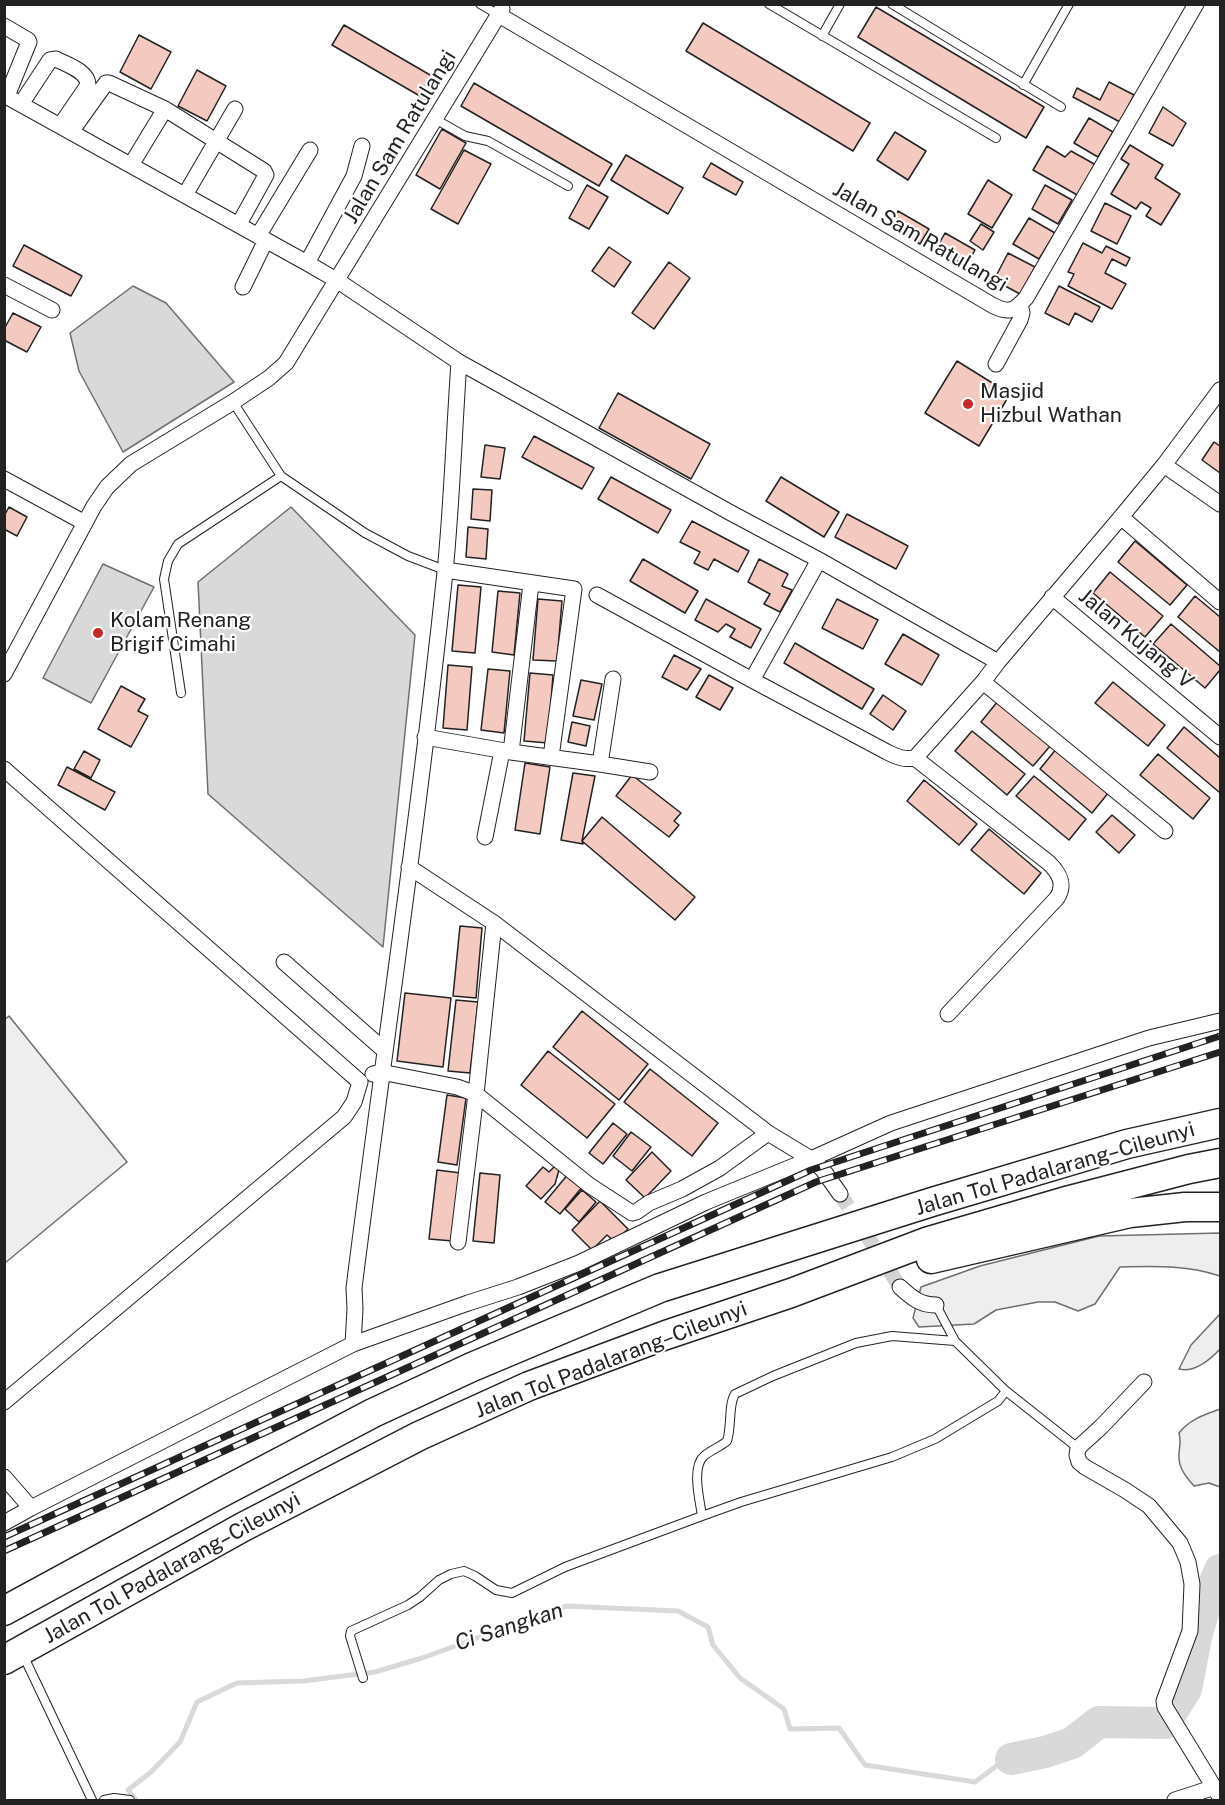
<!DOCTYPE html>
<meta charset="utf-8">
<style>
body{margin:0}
#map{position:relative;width:1225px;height:1805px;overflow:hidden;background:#fff;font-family:"Public Sans",sans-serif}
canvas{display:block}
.frame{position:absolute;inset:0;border:6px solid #222;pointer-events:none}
</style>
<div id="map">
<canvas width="1225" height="1805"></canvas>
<div class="frame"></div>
</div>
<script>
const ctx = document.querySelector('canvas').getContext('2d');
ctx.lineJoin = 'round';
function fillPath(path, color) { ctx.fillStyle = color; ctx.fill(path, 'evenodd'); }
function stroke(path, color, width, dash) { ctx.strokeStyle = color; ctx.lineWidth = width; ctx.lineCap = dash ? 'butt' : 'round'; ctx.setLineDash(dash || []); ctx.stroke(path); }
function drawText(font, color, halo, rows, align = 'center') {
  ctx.font = font + ' "Public Sans",sans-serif'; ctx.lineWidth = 4.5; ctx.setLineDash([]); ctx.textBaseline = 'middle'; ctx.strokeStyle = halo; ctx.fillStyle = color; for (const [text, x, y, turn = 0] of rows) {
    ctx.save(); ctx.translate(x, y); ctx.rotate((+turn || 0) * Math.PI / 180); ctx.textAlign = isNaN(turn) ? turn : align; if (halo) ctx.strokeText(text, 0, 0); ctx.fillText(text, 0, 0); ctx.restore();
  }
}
const green = new Path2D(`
 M9 1016 127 1162 5 1263 4 1020Z
 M1220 1233V1276C1187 1265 1155 1266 1120 1267L1095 1304 1078 1311 1055 1302H1038L996 1310 974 1324 919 1327 913 1318 921 1287 980 1266 1099 1236Z
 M1220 1314V1349C1210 1360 1194 1373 1179 1369L1191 1345Z
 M1220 1409V1487L1209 1483 1194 1486C1187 1478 1180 1470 1179 1459 1178 1449 1182 1445 1179 1433 1190 1419 1204 1415 1220 1409Z`);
const water = new Path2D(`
 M133 286 166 303 234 382 123 452 79 371 70 333Z
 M291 507 415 635 383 947 208 794 198 582Z
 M103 564 154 587 91 703 43 678Z`);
const stream = new Path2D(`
 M136 1800 128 1790 151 1772 180 1742 197 1702 237 1683 303 1681 375 1672 422 1658 566 1606 678 1611 708 1627 713 1645 740 1678 784 1709 790 1729 839 1728 865 1765 975 1782 999 1764 1011 1759`);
const river = new Path2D(`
 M1011 1759 1045 1752 1072 1743 1099 1722 1165 1723 1186 1689 1197 1633 1207 1600 1220 1570`);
const building = new Path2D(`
 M876 7 1044 107 1026 138 858 37Z
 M703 23 870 123 853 151 686 51Z
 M344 25 437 79 425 99 332 45Z
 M139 35 171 52 151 89 120 72Z
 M197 70 226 86 207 121 178 106Z
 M1109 82 1134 95 1120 122 1073 97 1077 88 1100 100Z
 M474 83 612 164 599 186 461 106Z
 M1163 107 1186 123 1173 146 1149 133Z
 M1089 118 1113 132 1098 157 1074 143Z
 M442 129 466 143 440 189 416 175Z
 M895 132 926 151 908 180 877 160Z
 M1130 145 1163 165 1155 178 1180 194 1161 225 1146 216 1151 208 1141 202 1136 209 1111 194 1129 164 1121 159Z
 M1047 146 1065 157 1071 151 1096 165 1079 196 1033 170Z
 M464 150 491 164 458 224 431 209Z
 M626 155 683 188 668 214 611 180Z
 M711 163 743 182 736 195 703 177Z
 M988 180 1012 195 992 228 968 214Z
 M587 185 608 197 589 229 569 218Z
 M1045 185 1072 200 1058 224 1032 209Z
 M1105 203 1131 216 1117 244 1091 231Z
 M898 211 929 229 920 244 889 225Z
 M1029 218 1055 233 1039 259 1013 244Z
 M981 224 994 232 983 250 970 241Z
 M945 233 975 250 966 266 936 249Z
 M1083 243 1102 253 1106 246 1130 258 1126 266 1112 259 1105 273 1126 284 1112 309 1068 286 1074 274 1068 272Z
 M24 245 82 276 71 296 13 266Z
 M609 247 631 262 614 287 592 271Z
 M1008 253 1035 267 1020 294 994 280Z
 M669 262 690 278 654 329 632 313Z
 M1059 286 1100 307 1092 322 1075 313 1069 325 1045 313Z
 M13 313 41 327 27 352 4 340V329Z
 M957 361 1010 394 979 446 925 413Z
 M618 393 710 444 691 479 599 428Z
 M534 436 594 468 582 489 522 457Z
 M1214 442 1220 446V473L1202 460Z
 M485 445 505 448 500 479 481 477Z
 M611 477 671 510 658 533 598 499Z
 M781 477 839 512 824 537 766 501Z
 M473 489 492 490 490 521 471 519Z
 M9 507 27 517 17 536 4 529V516Z
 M847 514 908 546 896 569 835 537Z
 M692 521 749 551 738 572 714 559 708 570 694 563 700 552 680 542Z
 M468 527 488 529 486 559 466 557Z
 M1135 541 1187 585 1170 605 1118 562Z
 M643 559 698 591 685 613 630 581Z
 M759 559 788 574 782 586 792 590 780 612 764 604 770 594 748 582Z
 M1110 572 1163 616 1145 637 1093 593Z
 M458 585 481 587 475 653 452 651Z
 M498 591 520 593 514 655 492 652Z
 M1195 596 1220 617V652L1178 617Z
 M538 599 562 601 557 661 533 660Z
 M706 599 761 629 751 648 730 637 735 629 726 624 718 632 695 620Z
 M837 599 878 620 863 649 822 628Z
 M1171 624 1220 666V670L1205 688 1153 644Z
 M903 634 939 655 922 685 885 664Z
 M795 643 874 689 862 709 784 663Z
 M674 655 701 669 687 690 662 677Z
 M448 665 472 667 467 730 443 728Z
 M488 669 510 671 504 733 481 730Z
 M530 673 553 675 548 743 524 741Z
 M709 675 733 688 720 710 696 697Z
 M581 680 602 684 594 720 573 716Z
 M1113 682 1165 725 1148 746 1095 703Z
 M121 686 145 699 138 711 148 716 131 747 98 729Z
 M883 695 906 711 893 730 870 714Z
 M998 701 1051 745 1033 766 981 722Z
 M572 722 590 726 586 746 568 742Z
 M1184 727 1220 758V790L1219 792 1167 748Z
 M972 731 1025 774 1007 795 955 751Z
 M1057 748 1109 792 1092 813 1040 769Z
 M84 751 100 760 91 778 74 769Z
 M1158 754 1210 798 1193 819 1140 775Z
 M525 763 550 767 540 834 515 830Z
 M67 767 115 792 105 810 58 785Z
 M573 773 595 776 582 841 583 844 561 840Z
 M632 775 681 813 674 821 679 825 669 837 616 796Z
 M1034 776 1086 819 1069 840 1016 796Z
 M924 780 977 824 959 845 907 801Z
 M1112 815 1135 835 1119 853 1096 832Z
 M602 817 695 897 675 920 582 841Z
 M989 829 1041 873 1024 894 971 850Z
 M460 926 482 928 476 998 453 996Z
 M405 993 451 998 443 1067 397 1061Z
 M456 1000 478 1002 470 1073 448 1071Z
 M582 1011 648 1064 619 1100 553 1047Z
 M548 1051 615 1104 587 1138 521 1085Z
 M650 1069 718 1123 692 1156 624 1102Z
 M447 1095 466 1098 457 1165 438 1162Z
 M613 1123 627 1134 603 1164 589 1153Z
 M631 1132 651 1147 632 1171 613 1156Z
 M652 1152 671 1171 645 1198 626 1180Z
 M555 1166 559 1170 555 1184 541 1199 526 1186 543 1167 549 1172Z
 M437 1170 461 1173 453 1241 429 1239Z
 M480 1173 500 1175 494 1243 473 1241Z
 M569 1173 583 1186 560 1214 545 1202Z
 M582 1190 596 1202 579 1222 565 1209Z
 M600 1201 628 1229 615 1242 607 1235 592 1250 572 1230Z`);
const minorTunnel = new Path2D(`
 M840 1194 900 1287`);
const service = new Path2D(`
 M480 4 499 15
 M769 4 996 138
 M892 4 1061 107
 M822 36 840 4
 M1023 85 1069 4
 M435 119 465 136 488 141 568 186
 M233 402 281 476 365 533 408 556 445 570
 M181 693 164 579 168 561 178 544 281 476
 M1006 1391 1078 1448
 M702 1516C700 1501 691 1467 704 1456 711 1450 720 1447 727 1441 732 1426 728 1405 735 1394L773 1376 856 1343 892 1336 955 1341
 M25 1659 92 1800
 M363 1678 350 1636 351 1631 408 1605 420 1597 439 1580 451 1574 464 1571 475 1576 496 1590 512 1593 565 1567 702 1516 741 1502 892 1457 935 1439 998 1401 1006 1391 955 1341 936 1305
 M104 1800 114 1798 130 1800`);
const minor = new Path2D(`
 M499 15 992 305C1009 314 1014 311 1026 298L1196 4
 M4 26 28 40 29 42 7 96
 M4 95 307 263 338 281 459 362 731 513 819 560 998 662 1121 517 1164 465 1220 390
 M21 104 50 60 56 59C67 65 88 71 88 85L60 126
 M71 132 106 83H109L165 109 264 171 266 175 239 224
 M131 165 165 109
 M185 195 235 109
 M258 236 310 150
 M307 263 354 176 362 146
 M4 285 52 310
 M243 287 266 240
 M996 364 1020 320 1022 313 1020 304
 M1164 465 1220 504
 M4 479 85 523
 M1121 517 1220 602
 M445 570 574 589 551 757
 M597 595 752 680 819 560
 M1052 597 1220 737
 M4 674 94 506 107 487 131 464 233 402 269 378 286 363 502 9
 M752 680 887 752C897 757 904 760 915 758L983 682 998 662
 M983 682 1165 831
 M425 737 511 752 600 764 613 679
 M511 752 531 584
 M915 758 1049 863C1059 873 1066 884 1057 898L948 1014
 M600 764 650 772
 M4 769 360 1082 354 1102 344 1117 4 1402
 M485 837 502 751
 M409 867 494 923 768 1133
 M284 962 384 1050
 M373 1074 381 1072 457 1087 476 1094 589 1185 632 1213 636 1212 649 1203 682 1189 720 1168 768 1133 811 1159 823 1170 840 1194
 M458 1242 476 1094 494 923
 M900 1287C912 1298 920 1305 936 1305
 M353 1344 468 1303 518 1287 579 1263 706 1202 811 1159 891 1123 1149 1038 1220 1021
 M1144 1382 1101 1427 1078 1448 1077 1455 1079 1462 1085 1467 1125 1490 1149 1506 1180 1543 1188 1562 1192 1584 1190 1631 1164 1701 1165 1707 1220 1797
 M4 1477 31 1508
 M4 1523 31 1508 353 1344 355 1309 354 1288C384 1049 420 811 445 572 452 502 454 432 459 362
 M1175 1800 1215 1787`);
const motorway = new Path2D(`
 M931 1259 1130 1213 1185 1207H1220
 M4 1611 219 1494 373 1413 472 1367 660 1288 932 1202 1127 1144 1220 1123
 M4 1660 243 1527 419 1436 529 1386 666 1335 791 1293 926 1242 1070 1200 1189 1169 1220 1163`);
const rail = new Path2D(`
 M4 1537 811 1170 1220 1036
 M4 1551 816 1182 1220 1052`);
const markers = [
 [968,404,6,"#c62828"],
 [98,633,6,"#c62828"]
];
const streetNames = [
 ["Jalan Sam Ratulangi",400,137,-59],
 ["Jalan Sam Ratulangi",920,237,30],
 ["Jalan Kujang V",1136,639,40],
 ["Jalan Tol Padalarang–Cileunyi",1055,1169,-16],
 ["Jalan Tol Padalarang–Cileunyi",611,1360,-21],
 ["Jalan Tol Padalarang–Cileunyi",172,1568,-29]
];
const poiNames = [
 ["Masjid",980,392],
 ["Hizbul Wathan",980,416],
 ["Kolam Renang",110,621],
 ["Brigif Cimahi",110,645]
];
const waterNames = [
 ["Ci Sangkan",509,1627,-18]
];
fillPath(green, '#eee');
stroke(green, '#6f6f6f', 1.5);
fillPath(water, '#d9d9d9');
stroke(water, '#6f6f6f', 1.5);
stroke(stream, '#d9d9d9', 5);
stroke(river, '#d9d9d9', 32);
fillPath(building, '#f3c9c0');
stroke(building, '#222', 1.5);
stroke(minorTunnel, '#d3d3d3', 15, [15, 8]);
stroke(service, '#222', 10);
stroke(minor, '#222', 17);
stroke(motorway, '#222', 31);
stroke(service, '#fff', 8);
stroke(minor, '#fff', 15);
stroke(motorway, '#fff', 28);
stroke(rail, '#222', 7);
stroke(rail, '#fff', 4.5, [14]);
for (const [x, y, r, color] of markers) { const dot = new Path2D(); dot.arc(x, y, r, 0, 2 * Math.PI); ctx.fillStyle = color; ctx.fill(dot); stroke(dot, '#fff', 2); }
drawText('21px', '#222', '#fff', streetNames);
drawText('21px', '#222', '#fff', poiNames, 'left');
drawText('italic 22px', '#222', '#fff', waterNames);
</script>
